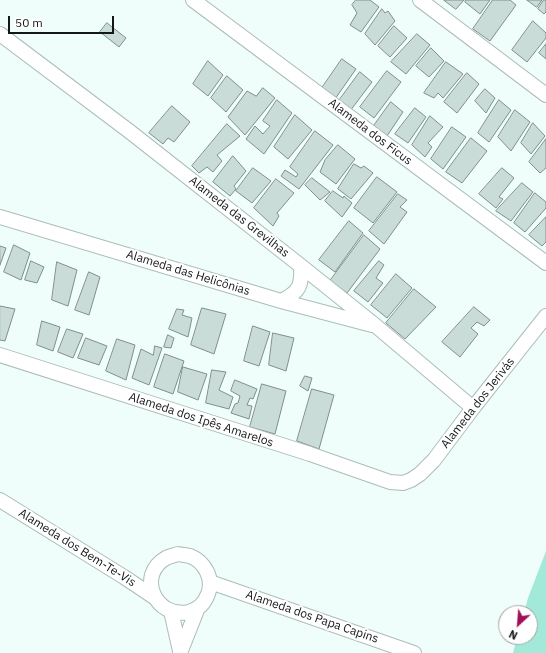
<!DOCTYPE html>
<meta charset="utf-8">
<style>
body{margin:0}
#map{position:relative;width:546px;height:653px;overflow:hidden;background:#f0fefb;font-family:"IBM Plex Sans",sans-serif}
canvas{display:block}
.north{position:absolute;left:498px;top:605px;width:40px;height:40px;box-sizing:border-box;background:#fff;border:1px solid #a0a3a2;border-radius:50%;rotate:206deg;font-size:11px;font-weight:700;line-height:16px;text-align:center;color:#121816}
.north::after{content:'';display:block;margin:auto;width:14px;height:18px;background:#a11057;clip-path:polygon(50% 0,100% 100%,50% 72%,0 100%)}
.scale{position:absolute;left:8px;top:16px;width:106px;height:18px;box-sizing:border-box;border:2px solid #121816;border-top:0;padding-left:5px;font-size:12px;line-height:14px;white-space:nowrap;color:#121816;-webkit-text-stroke:3px #fff;paint-order:stroke}
</style>
<div id="map">
<canvas width="546" height="653"></canvas>
<div class="north">N</div>
<div class="scale">50 m</div>
</div>
<script>
const ctx = document.querySelector('canvas').getContext('2d');
ctx.lineJoin = 'round';
function fillPath(path, color) { ctx.fillStyle = color; ctx.fill(path, 'evenodd'); }
function stroke(path, color, width, dash) { ctx.strokeStyle = color; ctx.lineWidth = width; ctx.lineCap = dash ? 'butt' : 'round'; ctx.setLineDash(dash || []); ctx.stroke(path); }
function drawText(font, color, halo, rows, align = 'center') {
  ctx.font = font + ' "IBM Plex Sans",sans-serif'; ctx.lineWidth = 4; ctx.setLineDash([]); ctx.textBaseline = 'middle'; ctx.strokeStyle = halo; ctx.fillStyle = color; for (const [text, x, y, turn = 0] of rows) {
    ctx.save(); ctx.translate(x, y); ctx.rotate((+turn || 0) * Math.PI / 180); ctx.textAlign = isNaN(turn) ? turn : align; if (halo) ctx.strokeText(text, 0, 0); ctx.fillText(text, 0, 0); ctx.restore();
  }
}
const green = new Path2D(`
 M546 551V653H513L517 637H530V613H524L528 598Z`);
const building = new Path2D(`
 M356 0H370L379 7 361 32 350 25 357 13 352 5Z
 M444 0H464L456 9Z
 M466 0H490L480 14 465 2Z
 M493 0H510L516 5 490 41 473 29Z
 M527 0H542L537 7Z
 M544 0H546V12L544 14 538 9Z
 M382 9 385 13 388 11 395 21 375 45 365 34Z
 M533 21 546 33V38L527 62 512 50Z
 M107 23 126 38 119 47 100 32Z
 M394 26 407 38 390 57 378 46Z
 M417 34 430 45 406 74 391 62Z
 M546 44V59L539 53Z
 M431 48 444 61 429 77 416 66Z
 M342 59 356 69 335 99 322 88Z
 M208 61 223 75 208 96 193 84Z
 M446 62 463 74 443 98 438 93 434 98 424 93Z
 M387 71 401 82 374 118 360 107Z
 M360 72 372 82 350 111 338 102Z
 M467 73 479 84 457 113 444 102Z
 M227 76 243 90 226 112 211 98Z
 M263 88 275 98 245 135 228 117 247 91 256 96Z
 M485 89 495 98 486 113 475 101Z
 M277 100 292 113 264 154 246 139 255 126 263 134 270 126 263 121Z
 M499 100 511 110 489 142 478 133Z
 M391 102 403 112 387 136 373 127Z
 M172 106 190 122 174 142 168 138 163 144 149 133Z
 M415 108 426 117 408 143 395 134Z
 M515 110 530 122 511 151 498 137Z
 M295 115 312 130 288 159 274 147Z
 M430 116 443 127 428 143 432 147 425 157 412 145Z
 M533 123 545 136 531 154 521 143Z
 M227 124 240 136 217 155 222 161 213 172 207 167 199 173 192 166Z
 M452 127 466 137 443 169 431 159Z
 M315 131 333 145 299 189 281 176 285 170 296 177 298 174 290 167Z
 M471 138 487 151 462 183 446 172Z
 M546 139V168L540 173 529 162Z
 M338 145 355 159 336 184 320 172 325 160Z
 M233 156 246 171 234 186 236 189 230 196 213 182Z
 M354 164 361 168 364 166 373 173 351 199 338 189Z
 M253 168 271 181 252 203 236 191Z
 M502 168 514 178 499 197 503 199 496 208 479 194Z
 M377 177 397 192 373 223 354 208Z
 M312 178 330 192 320 200 305 185Z
 M276 179 294 193 277 213 279 216 273 226 254 208Z
 M522 183 533 192 511 221 496 211Z
 M333 191 343 198 344 196 352 203 342 217 325 201Z
 M535 193 546 202V208L525 232 514 223Z
 M398 194 407 200 400 207 407 212 384 244 369 231Z
 M546 217V242L542 246 529 235Z
 M349 221 363 233 335 272 319 260Z
 M364 235 380 249 347 293 330 281Z
 M14 245 30 253 21 280 4 272Z
 M0 246 6 248 0 265Z
 M31 261 44 267 37 283 25 280Z
 M379 261 384 265 376 278 383 283 368 302 354 291Z
 M57 262 77 270 68 306 52 300Z
 M89 272 100 277 89 315 75 310Z
 M396 274 412 288 387 318 371 305Z
 M414 289 436 307 405 339 386 323Z
 M0 306 15 309 5 341 0 340Z
 M474 307 490 320 484 326 477 322 471 328 478 334 460 357 442 342Z
 M202 308 226 314 214 354 191 345Z
 M177 309 184 310 182 315 192 318 188 337 169 329Z
 M42 321 60 327 53 351 37 345Z
 M253 326 270 332 259 366 244 361Z
 M67 329 83 334 73 358 58 352Z
 M273 333 294 338 286 371 269 365Z
 M168 335 174 338 171 348 164 347Z
 M86 338 107 346 99 365 78 358Z
 M117 339 135 345 126 380 106 371Z
 M155 346 162 348 149 385 132 378 141 349 153 355Z
 M165 354 184 361 173 394 154 387Z
 M183 367 207 374 198 400 178 392Z
 M212 370 226 372 219 390 233 397 229 409 206 403Z
 M305 376 312 378 308 391 300 386Z
 M235 380 257 389 253 399 250 398 247 405 252 406 249 419 231 413 235 404 238 403 240 396 231 391Z
 M262 384 286 391 275 434 250 427Z
 M312 389 334 395 319 449 297 441Z`);
const street = new Path2D(`
 M193 0 546 263
 M420 0 546 95
 M0 34 129 131 301 266 376 326 473 408
 M0 217 281 301 372 325
 M281 301C300 292 302 285 301 266
 M0 355 310 454 390 482 403 483 411 480 420 474 434 460 473 408 546 316
 M0 500 124 577 154 597
 M178 554C182 555 187 555 190 556 205 562 214 579 208 594 204 604 199 609 189 612 155 619 136 575 166 558 170 556 175 555 178 554Z
 M210 582 414 653
 M171 611 180 651
 M180 653 197 610`);
const streetNames = [
 ["Alameda dos Ficus",370,132,37],
 ["Alameda das Grevilhas",239,217,38],
 ["Alameda das Helicônias",188,273,17],
 ["Alameda dos Jerivás",478,403,-52],
 ["Alameda dos Ipês Amarelos",201,420,18],
 ["Alameda dos Bem-Te-Vis",77,548,32],
 ["Alameda dos Papa Capins",312,617,19]
];
fillPath(green, '#a2e9d9');
fillPath(building, '#cadcd7');
stroke(building, '#7f8f8b', 1);
stroke(street, '#acbdb9', 16);
stroke(street, '#fff', 14);
drawText('12px', '#121816', '#fff', streetNames);
</script>
